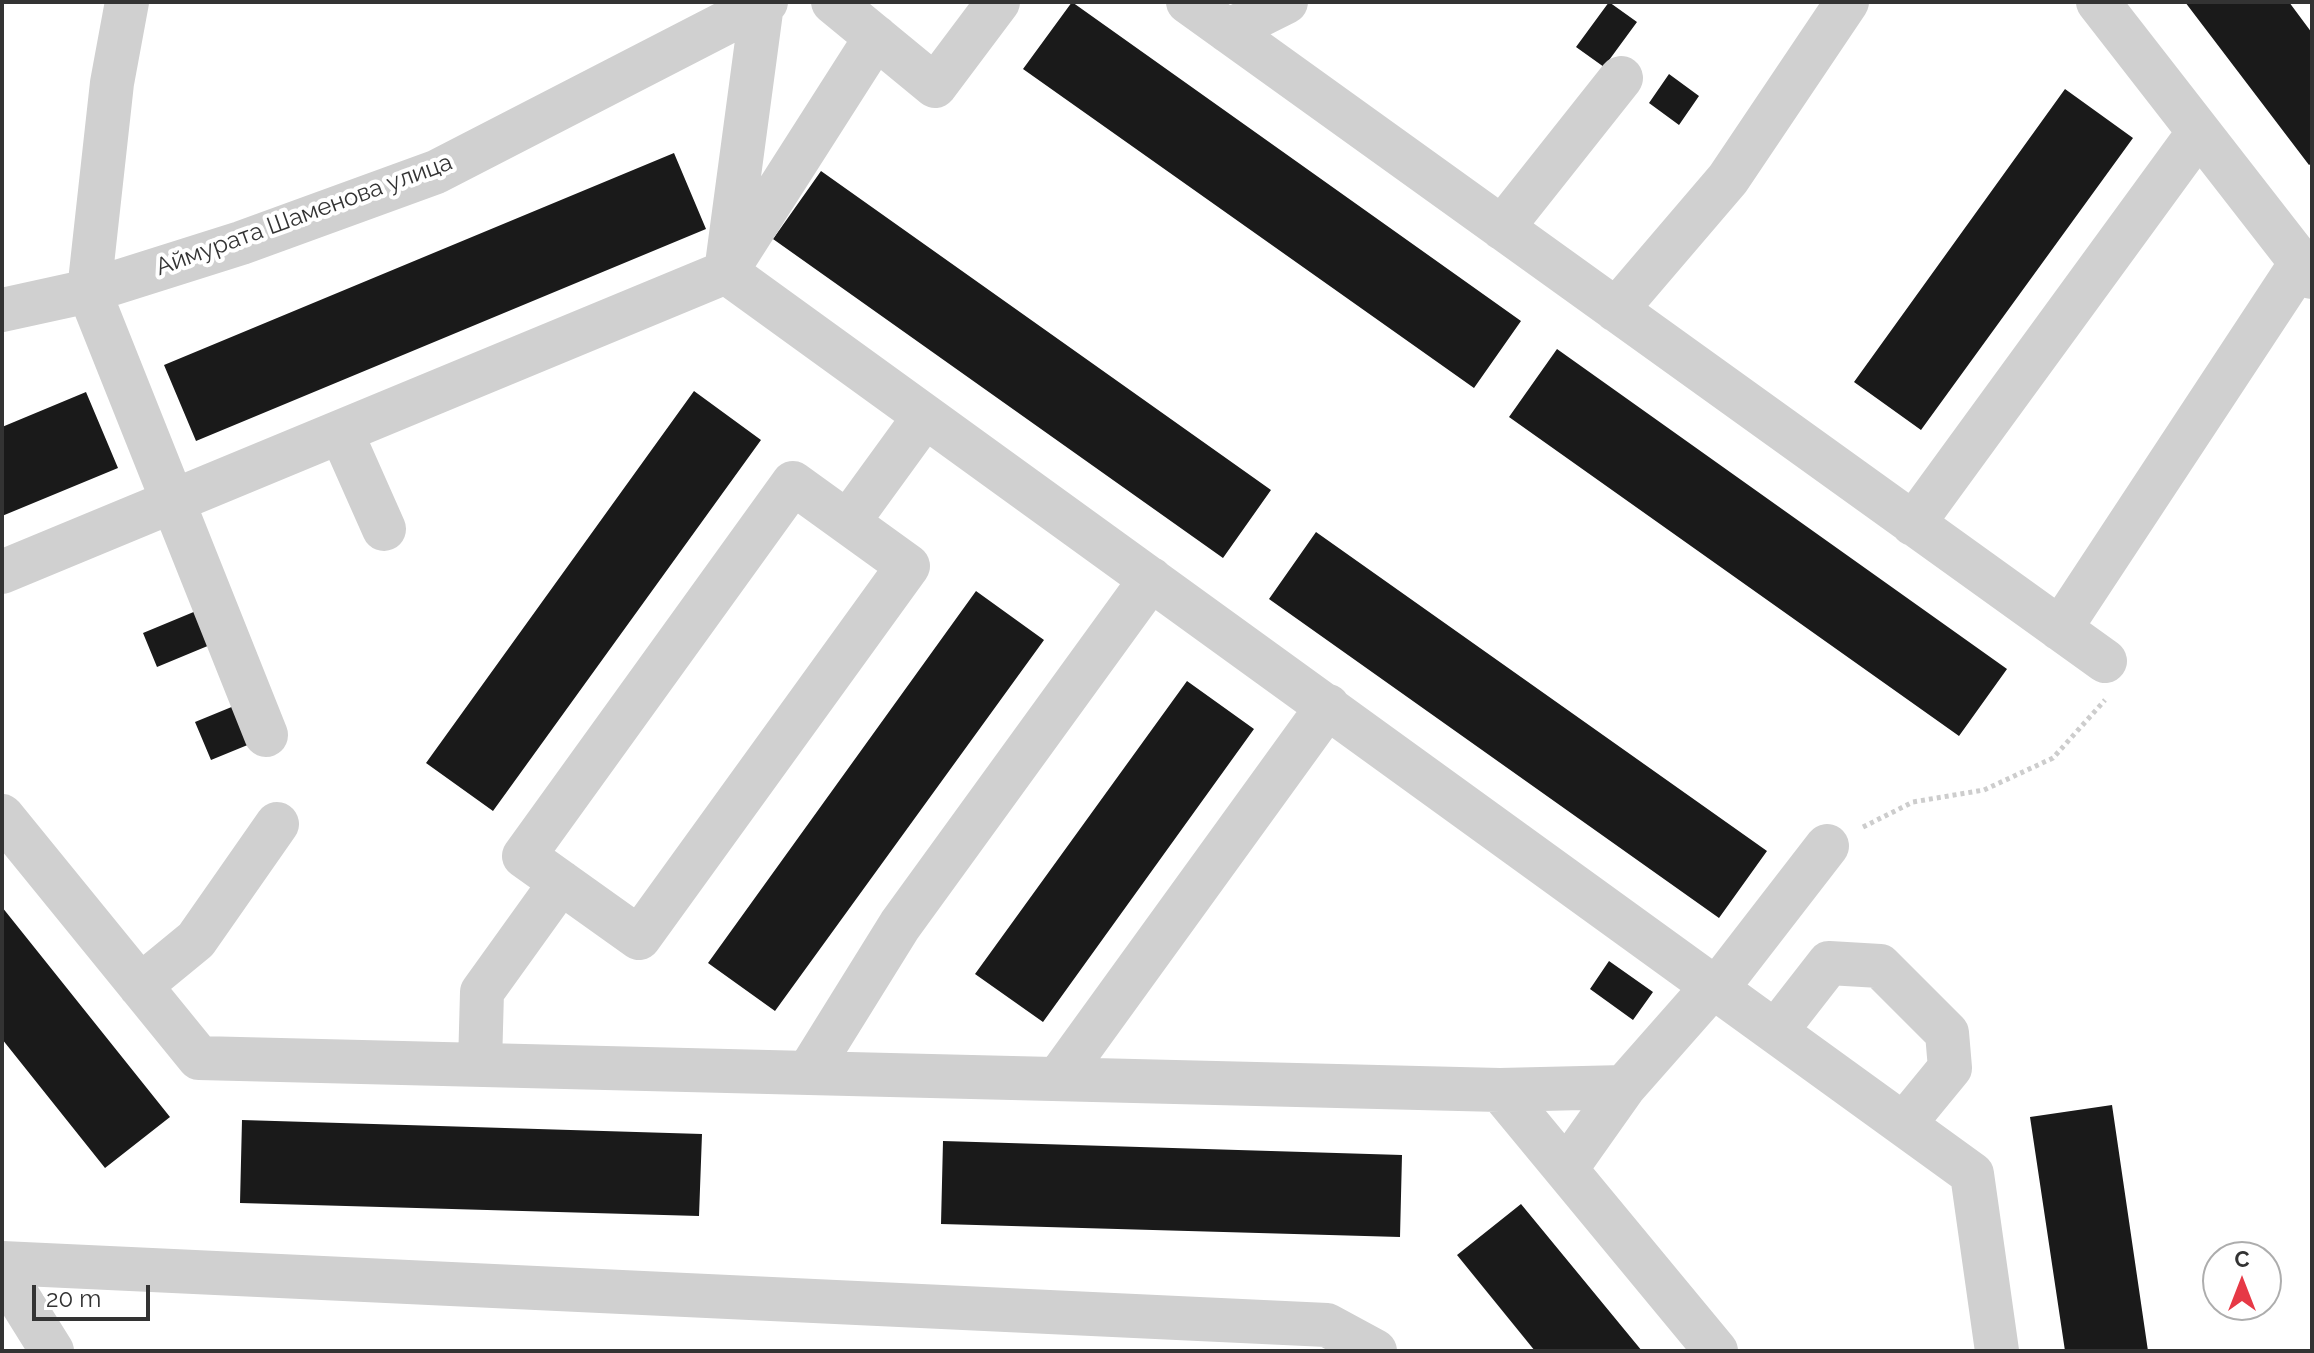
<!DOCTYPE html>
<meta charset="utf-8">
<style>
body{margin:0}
#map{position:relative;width:2314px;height:1353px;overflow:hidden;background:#fff;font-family:Raleway,sans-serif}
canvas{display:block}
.frame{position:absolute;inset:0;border:4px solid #333;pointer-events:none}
.north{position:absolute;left:2202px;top:1241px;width:80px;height:80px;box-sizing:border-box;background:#fff;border:2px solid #adadad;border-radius:50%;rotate:0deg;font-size:22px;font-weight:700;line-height:32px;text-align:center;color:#333}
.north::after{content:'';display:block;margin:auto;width:28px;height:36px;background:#e63946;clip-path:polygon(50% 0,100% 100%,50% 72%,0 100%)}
.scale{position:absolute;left:32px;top:1285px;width:118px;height:36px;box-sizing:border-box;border:4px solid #333;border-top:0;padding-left:10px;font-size:24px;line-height:28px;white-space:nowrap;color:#333;-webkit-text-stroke:6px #fff;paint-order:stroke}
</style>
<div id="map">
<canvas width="2314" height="1353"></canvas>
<div class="frame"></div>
<div class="north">С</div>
<div class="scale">20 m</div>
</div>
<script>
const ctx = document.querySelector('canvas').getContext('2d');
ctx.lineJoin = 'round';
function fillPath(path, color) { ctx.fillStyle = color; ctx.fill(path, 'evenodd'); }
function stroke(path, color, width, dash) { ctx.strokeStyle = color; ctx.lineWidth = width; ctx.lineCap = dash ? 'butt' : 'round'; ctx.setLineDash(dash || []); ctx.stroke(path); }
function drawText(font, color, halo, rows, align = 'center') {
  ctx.font = font + ' Raleway,sans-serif'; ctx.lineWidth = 8; ctx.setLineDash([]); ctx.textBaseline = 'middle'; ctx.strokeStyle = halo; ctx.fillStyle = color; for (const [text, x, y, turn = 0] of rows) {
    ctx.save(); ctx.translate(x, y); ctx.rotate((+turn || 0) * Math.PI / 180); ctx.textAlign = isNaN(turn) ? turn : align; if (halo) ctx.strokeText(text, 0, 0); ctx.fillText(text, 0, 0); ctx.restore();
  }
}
const building = new Path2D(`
 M1072 2 1521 321 1474 388 1023 69Z
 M1609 2 1637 22 1604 67 1576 47Z
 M2185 2H2289L2312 33V163L2309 165Z
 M1669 74 1699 96 1679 125 1649 103Z
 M2065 89 2133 138 1921 430 1854 382Z
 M674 153 706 229 196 441 164 365Z
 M821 171 1271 490 1223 558 773 239Z
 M1557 349 2007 669 1959 736 1509 417Z
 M694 391 761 440 493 811 426 763Z
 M86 392 118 468 2 516V427Z
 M1316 532 1767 851 1719 918 1269 599Z
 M976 591 1044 640 775 1011 708 963Z
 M196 611 210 645 157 667 143 633Z
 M1187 681 1254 729 1043 1022 975 974Z
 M234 706 250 744 211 760 195 722Z
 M2 907 170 1117 105 1168 2 1039Z
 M1609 961 1653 992 1633 1020 1590 989Z
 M2112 1105 2148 1351H2065L2030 1117Z
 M242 1120 702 1134 699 1216 240 1203Z
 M943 1141 1402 1155 1400 1237 941 1224Z
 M1521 1204 1642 1351H1535L1457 1255Z`);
const path = new Path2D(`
 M1863 827 1913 802 1984 790 2053 758 2105 700`);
const minor = new Path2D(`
 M127 2 112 83 89 291 266 735
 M833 2 935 86 998 2
 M1188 2 2105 661
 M2098 2 2312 277
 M762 4 726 272 1972 1174 1997 1351
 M1228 31 1286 2
 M1502 228 1621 78
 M2 310 89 291 241 243 436 172 766 2
 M1616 310 1728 179 1847 2
 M341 432 384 529
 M793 483 908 566 639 938 524 856Z
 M848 522 925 416
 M1913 524 2199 132
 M2 572 726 272 876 37
 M2060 629 2301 263
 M2 816 199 1058 1500 1090 1624 1087 1714 985 1728 974 1827 846
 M140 986 196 940 277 824
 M1776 1031 1829 963 1880 966 1947 1033 1950 1068 1904 1124
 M480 1065 482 992 561 882
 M808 1073 900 925 1151 579
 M1058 1079 1328 706
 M1500 1090 1716 1351
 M1566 1169 1624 1087
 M2 1263 1327 1325 1375 1351
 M2 1271 52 1351`);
const streetNames = [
 ["Аймурата Шаменова улица",304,215,-20]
];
fillPath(building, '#1a1a1a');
stroke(path, '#cdcdcd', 5, [4, 4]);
stroke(minor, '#d0d0d0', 44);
drawText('24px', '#333', '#fff', streetNames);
</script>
